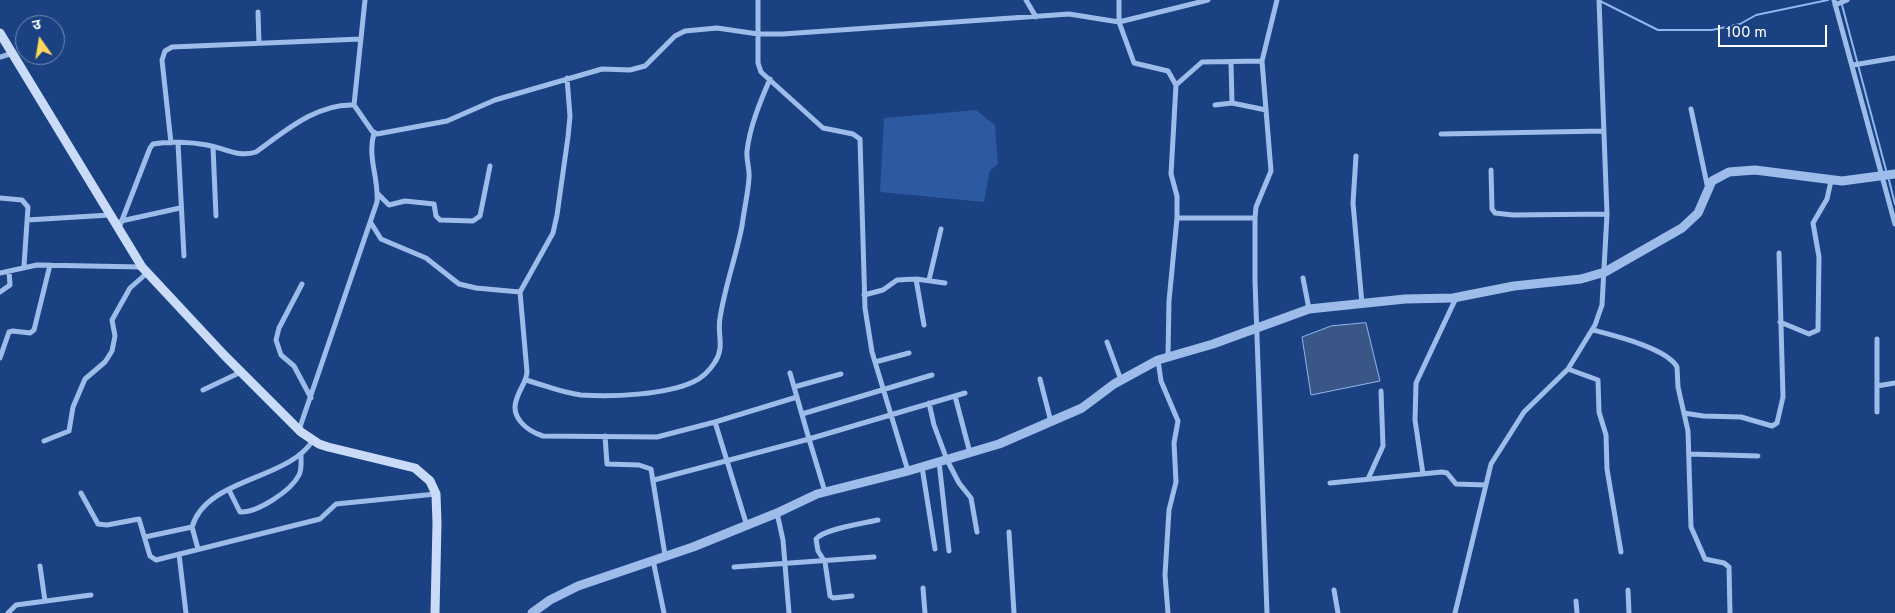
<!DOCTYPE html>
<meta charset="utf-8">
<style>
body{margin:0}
#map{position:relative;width:1895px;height:613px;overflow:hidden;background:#1a4181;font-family:Overpass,"Noto Sans Devanagari",sans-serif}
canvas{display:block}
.north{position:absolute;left:15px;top:15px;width:50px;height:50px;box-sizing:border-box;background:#1a4181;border:1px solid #768db3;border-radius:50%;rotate:347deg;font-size:14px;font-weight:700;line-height:20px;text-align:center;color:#fff}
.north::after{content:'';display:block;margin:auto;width:18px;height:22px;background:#fcd85a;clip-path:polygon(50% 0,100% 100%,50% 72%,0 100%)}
.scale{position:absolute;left:1718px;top:25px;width:109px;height:22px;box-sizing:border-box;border:2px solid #fff;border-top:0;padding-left:6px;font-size:15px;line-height:18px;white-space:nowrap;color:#fff;-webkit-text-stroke:4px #1a4181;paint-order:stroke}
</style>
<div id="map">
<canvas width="1895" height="613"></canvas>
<div class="north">उ</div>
<div class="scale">100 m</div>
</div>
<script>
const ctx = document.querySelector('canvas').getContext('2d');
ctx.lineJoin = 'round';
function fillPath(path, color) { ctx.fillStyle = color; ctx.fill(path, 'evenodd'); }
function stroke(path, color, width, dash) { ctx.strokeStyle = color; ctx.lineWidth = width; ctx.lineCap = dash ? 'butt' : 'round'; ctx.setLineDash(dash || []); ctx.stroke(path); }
const green = new Path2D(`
 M976 110 995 125 998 164 990 170 984 202 880 192 884 118Z`);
const water = new Path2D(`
 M1366 323 1380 381 1311 395 1302 337 1331 326Z`);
const stream = new Path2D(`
 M1600 1 1658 30H1712L1740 24 1756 15 1828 0
 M1842 5 1886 170
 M1889 180 1895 204`);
const minor = new Path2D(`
 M758 0V63L761 72 823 128 853 134 860 139 865 308 872 352 908 471
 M1026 0 1036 17
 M1119 0V22L1134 63 1168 71 1176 85 1171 174 1177 196V218L1169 301 1168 356
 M1834 0 1895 224
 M1835 5 1847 0
 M258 12 259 43
 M0 57 13 53
 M1231 62 1232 103
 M1853 65 1895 58
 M567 78 570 116 568 137 557 215 553 233 520 292 527 372C526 383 520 388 517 398 509 417 527 431 543 436L657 437 715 422
 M1176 85 1202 62 1262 61
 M354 105 365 0
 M1215 105 1232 103 1266 110
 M1691 109 1708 189
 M1441 134 1604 131
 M171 143 162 60 165 51 172 47 361 39
 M178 143 184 256
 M213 147 216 216
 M1356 156 1353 203 1362 304
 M1491 170 1492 209 1495 213 1513 215 1607 214
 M378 194 389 205 405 201 434 204 436 216 440 220 473 221 480 216 490 166
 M0 198 22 200 28 207 24 266
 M1177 218H1255
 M27 220 110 215
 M121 221 180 208
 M371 223 381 239 426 258 459 284 476 288 520 292
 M119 228 150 148 153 144C169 141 191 142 207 145 225 148 238 158 256 152 284 132 317 103 354 105L372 131 377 134 447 121 495 100 602 69 630 70 645 66 675 36 685 31 717 28 758 34H783L1069 14 1119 22 1208 0
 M0 273 37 265 142 267
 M1303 278 1309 309
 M916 279 924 325
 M929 280 941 229
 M302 284 279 328 276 340 281 355 294 366 311 398
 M0 292 10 285 9 271
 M864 295 883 290 897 280 916 279 945 283
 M1780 322 1809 334 1818 330 1819 257 1813 223 1827 199 1831 181
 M1593 330C1612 335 1667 348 1677 367L1678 387 1688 431 1691 527 1705 559 1724 563 1729 567 1730 613
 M1107 342 1121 380
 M0 358 9 332 13 331 30 333 34 330 50 265
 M1158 360 1161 381 1178 421 1174 443 1176 482 1169 510 1165 575 1168 613
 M875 362 909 353
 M1568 369 1598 380 1599 412 1606 435 1607 469 1621 552
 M790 373 809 439 965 393
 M1040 379 1051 422
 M526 380C544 385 562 393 581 395 612 397 665 395 693 382 702 378 710 370 715 362 725 347 717 334 720 318 725 286 736 257 742 226 744 210 748 194 749 178 750 169 746 160 747 151 750 126 760 102 770 79
 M1877 386 1895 383
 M794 387 841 374
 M203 390 241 372
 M955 396 970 453
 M929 403 934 425 947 460 959 483 971 498 977 532
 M1877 412V339
 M1684 413 1703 416 1741 417 1772 426 1777 423 1783 397 1779 253
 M802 414 932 375
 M299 430 377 202C379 178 367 158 374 133
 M605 436 607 464 639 465 651 469 665 555
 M44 441 69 431 73 407 85 379 105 362 112 351 115 336 112 320 130 288 147 273
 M1689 454 1758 456
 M939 462 949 551
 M922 467 935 549
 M1423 474 1415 420 1416 383 1456 298
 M1368 479 1383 446 1381 391
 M654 480 809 439 825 492
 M1330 483 1442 472 1447 473 1456 484 1486 485
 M229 490 240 512C257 513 291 491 299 475 302 469 301 462 301 455
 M81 493 98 524 107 525 139 519 150 556 156 560 320 519 336 504 436 494
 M777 513 783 540 789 613
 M747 526 715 422 797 397
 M1009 532 1014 613
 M145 537 192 527
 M198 549 192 527C207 477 288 481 313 440
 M179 554 186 613
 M653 560 664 613
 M40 566 45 601
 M734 567 874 557
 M923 588 925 613
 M1334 590 1338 613
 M1628 590 1629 613
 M852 596 833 598 830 596 825 562 818 551 816 539C824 529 865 523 878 520
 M1576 601 1577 613
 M8 613 16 605 91 595
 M1267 613 1255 281V218L1256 207 1271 171 1262 61 1277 0
 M1455 613 1491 464 1524 412 1568 369 1595 325 1602 305 1607 214 1599 0`);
const tertiary = new Path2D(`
 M532 613 550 600 578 586 693 547 777 513 817 494 908 471 999 444 1082 408 1114 384 1158 360 1213 344 1309 309 1405 299 1453 298 1514 286 1581 279 1605 272 1682 228 1698 213 1712 181 1729 172 1755 170 1842 181 1895 174`);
const secondary = new Path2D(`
 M0 33 142 267 225 356 301 432 319 444 328 447 415 468 430 481 436 494 437 523 435 613`);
fillPath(green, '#2d59a0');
fillPath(water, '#395686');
stroke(water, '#91b6ed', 1);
stroke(stream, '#91b6ed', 2);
stroke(minor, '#9ebcea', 5);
stroke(tertiary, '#9ebcea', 9);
stroke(secondary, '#cadbf8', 9);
</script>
